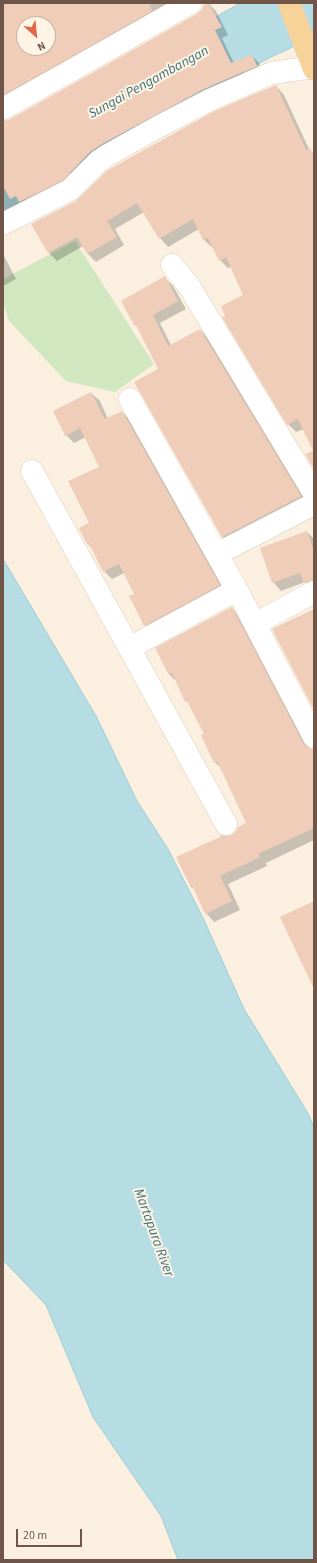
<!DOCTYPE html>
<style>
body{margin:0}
#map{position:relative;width:317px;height:1563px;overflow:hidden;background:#fbf0df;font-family:"Source Sans 3",sans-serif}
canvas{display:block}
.frame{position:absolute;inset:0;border:4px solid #705648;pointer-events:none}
.north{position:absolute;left:16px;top:16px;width:40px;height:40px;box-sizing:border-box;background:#fef4e5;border:1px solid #c5b5a6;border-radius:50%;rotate:153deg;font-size:11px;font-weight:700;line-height:16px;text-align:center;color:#705648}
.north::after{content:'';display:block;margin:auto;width:14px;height:18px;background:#e16848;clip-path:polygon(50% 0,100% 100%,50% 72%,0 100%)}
.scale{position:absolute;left:16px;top:1529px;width:66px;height:18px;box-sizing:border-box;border:2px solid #705648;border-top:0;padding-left:5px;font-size:12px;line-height:14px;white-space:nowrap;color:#705648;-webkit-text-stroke:3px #fef4e5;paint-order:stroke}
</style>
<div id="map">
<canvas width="317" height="1563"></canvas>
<div class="frame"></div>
<div class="north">N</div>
<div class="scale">20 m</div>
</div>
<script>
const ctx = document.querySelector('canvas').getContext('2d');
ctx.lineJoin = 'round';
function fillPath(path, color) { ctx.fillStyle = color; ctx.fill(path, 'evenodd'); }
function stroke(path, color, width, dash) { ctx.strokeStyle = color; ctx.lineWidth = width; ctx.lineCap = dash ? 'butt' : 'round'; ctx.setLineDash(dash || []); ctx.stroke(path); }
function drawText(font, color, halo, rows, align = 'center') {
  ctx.font = font + ' "Source Sans 3",sans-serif'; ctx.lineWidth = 4; ctx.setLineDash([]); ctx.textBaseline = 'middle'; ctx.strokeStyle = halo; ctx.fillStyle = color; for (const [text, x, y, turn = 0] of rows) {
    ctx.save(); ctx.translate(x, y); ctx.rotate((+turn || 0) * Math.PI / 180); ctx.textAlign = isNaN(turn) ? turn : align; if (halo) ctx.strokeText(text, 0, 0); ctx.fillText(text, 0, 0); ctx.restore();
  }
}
const green = new Path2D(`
 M75 241 154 364 115 392 66 381 9 321 3 302V279Z`);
const water = new Path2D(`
 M241 3H314V37L269 58 135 131 80 167 3 212V135Z
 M3 559 96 716 137 801 168 849 203 918 244 1009 309 1115 314 1128V1560H178L161 1516 93 1417 46 1305 3 1260Z`);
const shadow = new Path2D(`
 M3 3H186L3 107ZM24 24H48V48H24Z
 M209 4 216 11 228 35 222 38 234 63 252 56 259 63 264 74 3 222V122L10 121 198 15 202 10 204 7Z
 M276 86 284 95 309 149 314 154V450L304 429 296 432 288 424 245 296 231 267 228 268 220 260 214 247 213 248 204 240 199 229 168 247 160 238 144 212 115 229 124 245 96 262 88 254 83 246 57 261 49 253 76 202Z
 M3 254 16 279 3 286Z
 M164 277 173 286 186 309 160 323 171 345 200 330 208 338 309 505 231 545 223 537 136 382 160 369 139 328 135 325Z
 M91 393 100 401 108 419 122 412 130 420 227 594 153 633 145 625 135 595 124 573 112 579 104 571 92 548 88 544 80 528 90 523 100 467 86 437 74 443 66 435Z
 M307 532 314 539V591L305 582 281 591 273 582Z
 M232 608 240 617 309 749 314 750V840L266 863 267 866 228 884 240 910 214 922 206 913 195 890 190 886 232 836 247 824 221 768 215 762 205 734 191 705 186 701 177 682 169 674 157 648Z`);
const building = new Path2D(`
 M3 3H149L152 11 3 95ZM24 24H48V48H24Z
 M208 3 222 27 215 30 231 63 252 55 257 66 204 89 102 144 90 152 63 180 19 202 16 196 10 199 3 186V121L9 120 197 14 202 10 203 6Z
 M276 85 306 150 310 148 314 157V469L305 454 313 451 298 419 287 425 222 317 225 316 221 306 243 295 226 257 219 261 208 238 203 240 193 219 159 239 137 203 107 221 117 237 87 254 77 237 48 253 31 224 76 201 107 171 115 166 215 111Z
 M165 276 178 301 153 315 168 346 200 329 301 496 222 537 134 382 158 369 136 325H134L121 301Z
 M91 392 105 419 122 411 220 585 144 626 129 596 134 594 119 564 103 572 89 543 87 544 79 528 89 523 68 481 99 467 80 428 65 436 53 411Z
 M307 531 314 551V580L304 583 300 573 272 583 260 548Z
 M232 607 303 743 308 748 314 749V828L258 854 260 857 220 876 232 901 205 914 192 885 190 886 176 857 220 837 221 835 226 836 232 835 236 831 238 827 246 823 217 761 214 763 201 735 204 734 187 701 185 702 172 673 168 674 155 648Z
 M314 609V710L272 629Z
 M314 901V989L280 917Z`);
const minor = new Path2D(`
 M3 109 191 3
 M3 224 70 190 99 161 108 155 158 127 210 100 272 73 314 67
 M172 265 189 286 314 493
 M130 399 237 590 314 737
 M32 471 226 824
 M217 554 314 504
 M255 624 314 592
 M129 648 237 590`);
const major = new Path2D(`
 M289 3 314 69`);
const waterNames = [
 ["Sungai Pengambangan",149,83,-29],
 ["Martapura River",153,1233,70]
];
fillPath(green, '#d0e7bf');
fillPath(water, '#b5dde3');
stroke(water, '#9cccd4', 1);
fillPath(shadow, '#0003');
fillPath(building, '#efcdb8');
stroke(minor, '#deccbc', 23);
stroke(major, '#dad3cf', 23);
stroke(minor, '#fff', 22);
stroke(major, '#f8d399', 22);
drawText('italic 14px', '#40737c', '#fef4e5', waterNames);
</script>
